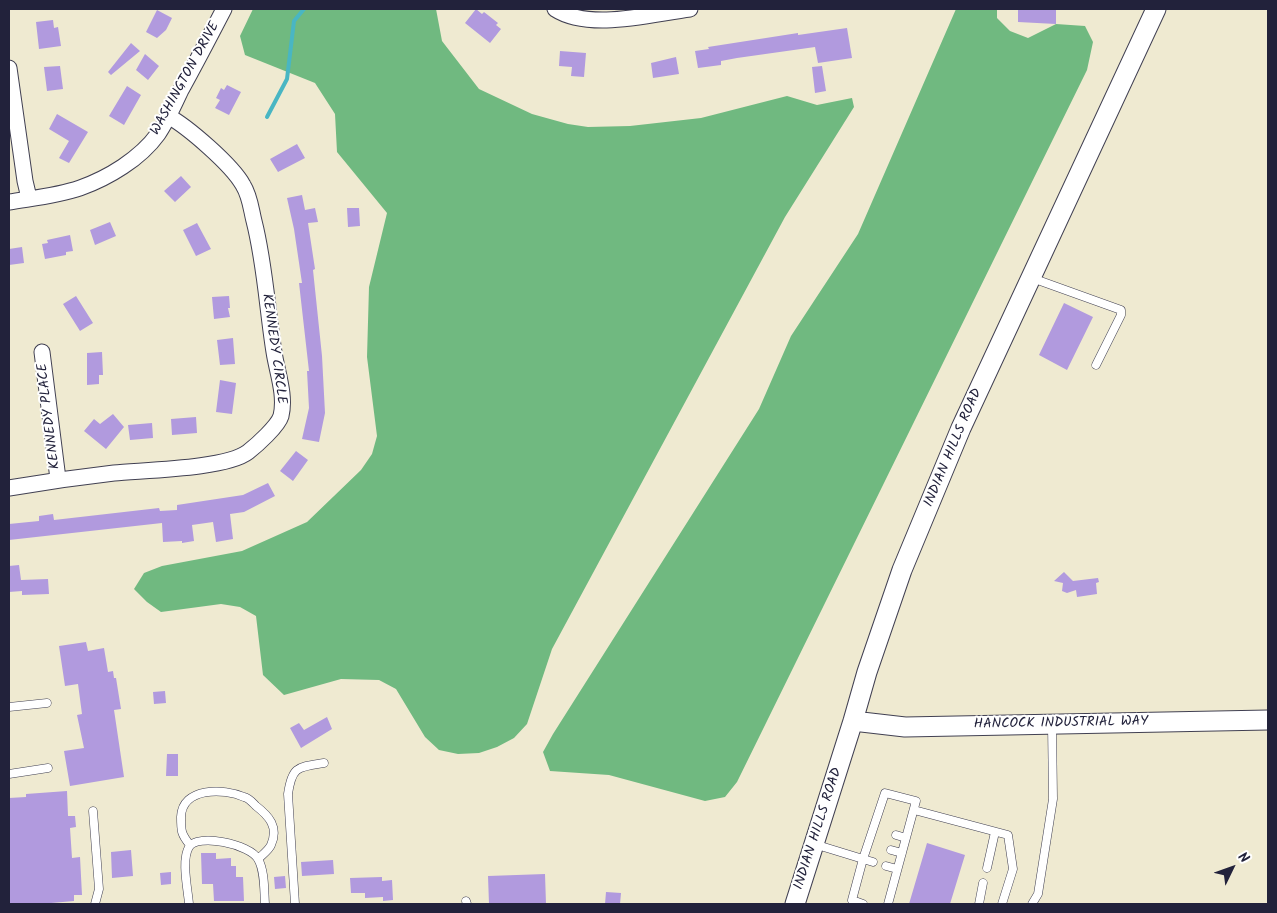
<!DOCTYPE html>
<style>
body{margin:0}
#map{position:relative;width:1277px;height:913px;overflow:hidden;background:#efead1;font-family:Kalam,sans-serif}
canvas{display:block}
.frame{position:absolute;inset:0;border:10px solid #22223b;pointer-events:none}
.north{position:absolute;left:1207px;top:843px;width:50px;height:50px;-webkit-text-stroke:4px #fff;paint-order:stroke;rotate:48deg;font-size:14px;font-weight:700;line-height:20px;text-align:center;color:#22223b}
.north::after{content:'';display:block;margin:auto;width:18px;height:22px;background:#22223b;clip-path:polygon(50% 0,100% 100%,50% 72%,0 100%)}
</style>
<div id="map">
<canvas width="1277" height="913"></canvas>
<div class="frame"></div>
<div class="north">N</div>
</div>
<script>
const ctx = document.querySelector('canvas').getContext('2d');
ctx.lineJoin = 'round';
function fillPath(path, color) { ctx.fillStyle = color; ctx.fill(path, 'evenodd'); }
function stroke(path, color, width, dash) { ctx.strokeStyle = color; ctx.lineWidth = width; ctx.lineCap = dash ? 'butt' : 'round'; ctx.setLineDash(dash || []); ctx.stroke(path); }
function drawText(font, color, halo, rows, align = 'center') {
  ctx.font = font + ' Kalam,sans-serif'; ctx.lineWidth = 4; ctx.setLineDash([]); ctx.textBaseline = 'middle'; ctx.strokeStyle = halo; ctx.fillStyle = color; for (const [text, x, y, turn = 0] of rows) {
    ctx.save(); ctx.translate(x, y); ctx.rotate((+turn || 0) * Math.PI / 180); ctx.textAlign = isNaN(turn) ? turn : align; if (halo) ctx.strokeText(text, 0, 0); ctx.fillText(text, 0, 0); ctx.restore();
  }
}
const forest = new Path2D(`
 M253 9H436L442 41 479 89 532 114 568 124 588 127 630 126 701 118 787 96 817 105 852 98 854 107 785 217 552 649 527 724 514 738 497 747 479 753 458 754 439 750 425 737 396 689 379 680 341 679 284 695 263 675 256 616 240 607 221 604 161 612 147 602 134 589 144 573 162 566 242 551 307 522 361 470 372 454 377 436 367 357 369 287 387 213 337 152 335 114 315 83 245 55 240 36Z
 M956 9H997V18L1010 31 1028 38 1056 24 1085 26 1093 42 1087 70 737 782 725 797 705 801 609 775 550 771 543 752 553 734 759 409 791 336 858 234Z`);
const stream = new Path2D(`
 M267 117 287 79 294 21 304 9`);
const building = new Path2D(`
 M476 9 482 14 484 12 498 23 496 25 501 29 490 43 465 23Z
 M1018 9H1056V24L1018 22Z
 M157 10 172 18 166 30 157 38 146 32Z
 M53 20 54 28 58 27 61 46 39 49 36 22Z
 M847 28 852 58 818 63 815 47 737 58 721 61V65L698 68 695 51 709 49 708 47 798 33V35Z
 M131 43 140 51 111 75 108 72Z
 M560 51 586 53 584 77 571 76 572 67 559 66Z
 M145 54 159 66 148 80 136 70Z
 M676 57 679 74 653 78 651 63Z
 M60 66 63 89 47 91 44 67Z
 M822 66 826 91 815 93 812 67Z
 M227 85 241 92 229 115 215 108 220 100 216 98 221 88 224 90Z
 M127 86 141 95 124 125 109 116Z
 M57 114 88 132 69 163 59 158 69 141 49 129Z
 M297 144 305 158 278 172 270 159Z
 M181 176 191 187 175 202 164 191Z
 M302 195 305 210 315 208 318 222 308 223 315 269 313 270 322 356 325 413 319 442 302 439 309 408 307 371H309L299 283H302L294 229 287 198Z
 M359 208 360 226 348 227 347 208Z
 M110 222 116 236 95 245 90 230Z
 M197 223 211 249 196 256 183 230Z
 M70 235 73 251 66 252V255L45 259 42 244 48 243 47 240Z
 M22 247 24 263 9 265V249Z
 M76 296 93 323 80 331 63 304Z
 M229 296 230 308H228L230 317 214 319 212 297Z
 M1064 303 1093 317 1067 370 1039 355Z
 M233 338 235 364 220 365 217 340Z
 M102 352 103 375H99V384L87 385V353Z
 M220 380 236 383 232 414 216 412Z
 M113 414 124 427 106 449 84 431 94 419 100 424Z
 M196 417 197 433 172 435 171 419Z
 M152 423 153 438 130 440 128 425Z
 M296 451 308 460 293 481 280 471Z
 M268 483 275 496 244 512 230 514 233 539 216 542 213 522 192 525 194 541 182 543V541L163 542 162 523 9 540V524L39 521V516L53 514 54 520 159 508 160 511 177 510V505L243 495Z
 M19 565 21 580 48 579 49 594 22 595V591L9 592V566Z
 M1064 572 1073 581 1098 578 1099 582 1096 583 1097 594 1077 597 1076 590 1067 593 1062 591 1063 583 1054 581Z
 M86 642 88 651 104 648 108 672 113 671 114 678H116L121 709 114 710 124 777 70 786 64 751 84 748 77 715 82 714 78 684 65 686 59 646Z
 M165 691 166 703 154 704 153 692Z
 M327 717 332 729 301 748 290 728 299 723 304 730Z
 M167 754H178V776H166Z
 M67 791 68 816H75L76 827 70 828 72 858 80 857 82 895H74V901L40 904H9V798L26 797V794Z
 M927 843 965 855 950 904H909Z
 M131 850 133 876 112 878 111 852Z
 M201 853H216V859L231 858V866H236V877H243L244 901H214L213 884H202Z
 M333 860 334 874 302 876 301 862Z
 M171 872V884L161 885 160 873Z
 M545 874 546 904H489L488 876Z
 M285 876 286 888 275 889 274 877Z
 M382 877V881L392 880 393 900 383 901V897L365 898V893H351L350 878Z
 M606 892 621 893 620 904H605Z`);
const service = new Path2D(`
 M1032 278 1121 310V315L1096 365
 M9 707 47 703
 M9 774 48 768
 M914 810 1008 835 1013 869 1002 904
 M93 811 99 889 95 904
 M896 835 906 838
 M814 844 863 859 852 900 863 904
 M190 845C181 834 181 831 181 817 182 787 224 788 244 797 249 798 253 803 256 806 269 816 279 827 271 845 269 850 262 855 258 859
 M891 850 902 853
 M873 862 863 859 885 793 916 801 888 904
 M886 866 897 869
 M987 868 995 832
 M466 901 467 904
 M189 904C188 890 181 860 189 847 197 833 250 844 258 859 265 871 264 891 265 904
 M295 904 288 794C292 766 298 767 324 763
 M979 904 983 883
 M1032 904 1038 894 1053 799 1052 724`);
const minor = new Path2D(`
 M555 9C589 31 651 14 690 9
 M9 68 25 181 29 198
 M9 202C33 198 57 196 80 188 108 178 140 159 158 134 167 121 174 105 181 90 196 63 210 36 224 9
 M42 352 58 479
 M9 488C44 482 79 477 114 473 144 470 226 469 248 452 257 445 278 426 281 416 286 395 277 372 274 352 267 308 265 264 254 221 251 209 250 196 243 185 232 165 188 127 168 116`);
const tertiary = new Path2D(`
 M853 721 905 727 1268 720
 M795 904 853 721 867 672 902 570 961 428 1156 9`);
const streetNames = [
 ["WASHINGTON DRIVE",186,79,-61],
 ["KENNEDY CIRCLE",273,349,82],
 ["KENNEDY PLACE",50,416,-97],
 ["INDIAN HILLS ROAD",954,448,-67],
 ["HANCOCK INDUSTRIAL WAY",1061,724,-1],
 ["INDIAN HILLS ROAD",819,829,-72]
];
fillPath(forest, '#70b980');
stroke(stream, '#49b6c3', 4);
fillPath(building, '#b19ade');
stroke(service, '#414052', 9);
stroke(minor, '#414052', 17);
stroke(tertiary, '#414052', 21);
stroke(service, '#fff', 8);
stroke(minor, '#fff', 15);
stroke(tertiary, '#fff', 19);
drawText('14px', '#22223b', '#fff', streetNames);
</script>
